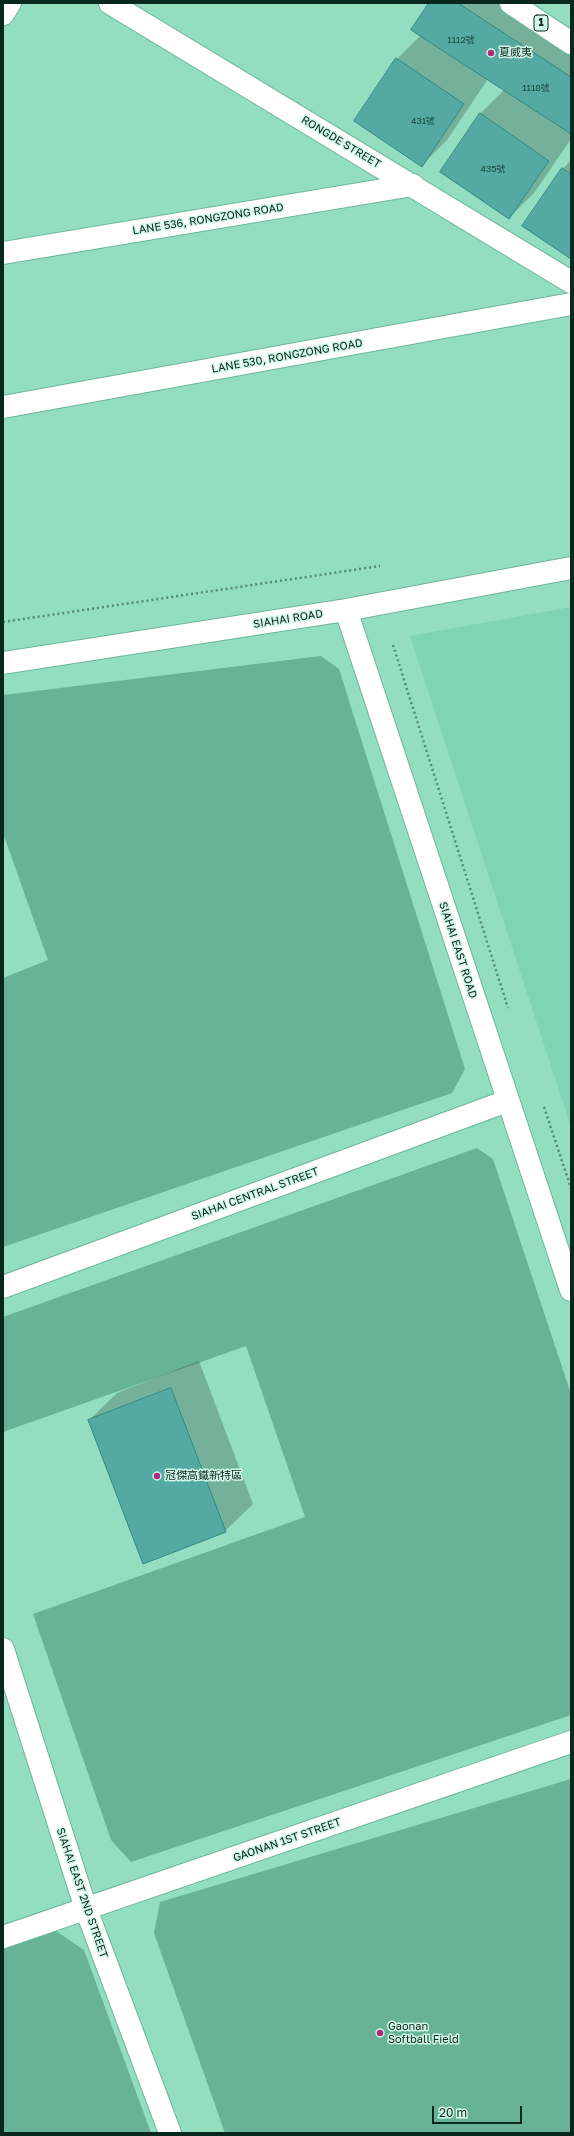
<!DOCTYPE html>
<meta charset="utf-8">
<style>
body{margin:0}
#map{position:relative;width:574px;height:2136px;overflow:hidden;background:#93ddc1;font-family:"Golos Text",sans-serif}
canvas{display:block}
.frame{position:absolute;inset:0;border:4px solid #08281e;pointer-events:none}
.scale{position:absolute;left:432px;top:2106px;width:90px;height:18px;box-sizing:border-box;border:2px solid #08281e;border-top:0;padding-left:5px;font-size:12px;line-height:14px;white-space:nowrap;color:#08281e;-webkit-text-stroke:3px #d1f5e6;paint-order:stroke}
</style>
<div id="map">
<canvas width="574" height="2136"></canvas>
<div class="frame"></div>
<div class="scale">20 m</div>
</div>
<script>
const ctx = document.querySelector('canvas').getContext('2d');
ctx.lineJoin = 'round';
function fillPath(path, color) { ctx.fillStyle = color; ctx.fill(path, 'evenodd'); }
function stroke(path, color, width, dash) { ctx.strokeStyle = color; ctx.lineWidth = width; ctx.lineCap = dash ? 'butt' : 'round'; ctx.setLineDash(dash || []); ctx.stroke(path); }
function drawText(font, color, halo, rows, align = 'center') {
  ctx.font = font + ' "Golos Text","Noto Sans TC",sans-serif'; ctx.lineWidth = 3; ctx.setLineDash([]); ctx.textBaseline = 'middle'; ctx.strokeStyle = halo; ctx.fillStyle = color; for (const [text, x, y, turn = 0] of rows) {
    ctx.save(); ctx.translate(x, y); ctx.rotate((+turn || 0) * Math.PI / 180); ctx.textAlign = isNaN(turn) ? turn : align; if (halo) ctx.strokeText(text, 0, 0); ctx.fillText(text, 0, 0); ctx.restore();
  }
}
const built = new Path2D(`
 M571 607V1127L410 636Z`);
const green = new Path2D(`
 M321 656 339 669 465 1069 452 1093 3 1247V978L48 960 3 833V695Z
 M477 1148 493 1159 571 1394V1715L131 1862 111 1840 33 1614 305 1517 246 1346 3 1432V1317Z
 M571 1779V2133H225L154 1933 160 1902Z
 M56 1931 84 1950 151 2133H3V1949Z`);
const shadow = new Path2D(`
 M430 3H522L571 35V139L534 193 509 218 441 171 481 113 505 89 488 79 447 140 422 165 397 59 421 35Z
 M571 160V258L563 169Z
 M199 1361 253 1504 225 1531 89 1420 117 1393Z`);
const building = new Path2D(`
 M429 3H458L571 77V134L411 30Z
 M396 58 464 104 422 167 354 121Z
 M480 113 549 161 509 219 440 172Z
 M562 168 571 174V259L522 226Z
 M171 1388 226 1532 143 1564 88 1420Z`);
const path = new Path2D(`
 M3 622 380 566
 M393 645 508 1008
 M544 1107 571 1188`);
const minor = new Path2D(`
 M110 3 571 282
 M3 14 10 3
 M3 253 413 185
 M3 407 571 304
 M346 610 571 1290
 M3 663 346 610 571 568
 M3 1287 507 1101
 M3 1649 86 1909 170 2133
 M3 1937 571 1742`);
const major = new Path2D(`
 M511 3 571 43`);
const markers = [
 [491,53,4,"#ac2b79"],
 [157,1476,4,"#ac2b79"],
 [380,2033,4,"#ac2b79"]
];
const numberNames = [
 ["1112號",461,40],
 ["1118號",536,88],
 ["431號",423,121],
 ["435號",493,169]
];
const shields = [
 [541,23,14]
];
const shieldNames = [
 ["1",541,23]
];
const poiNames = [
 ["夏威夷",499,53],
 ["冠傑高鐵新特區",165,1476],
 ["Gaonan",388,2027],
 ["Softball Field",388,2040]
];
const streetNames = [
 ["RONGDE STREET",341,142,31],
 ["LANE 536, RONGZONG ROAD",208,219,-9],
 ["LANE 530, RONGZONG ROAD",287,356,-10],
 ["SIAHAI ROAD",288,619,-9],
 ["SIAHAI EAST ROAD",458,950,72],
 ["SIAHAI CENTRAL STREET",255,1194,-20],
 ["GAONAN 1ST STREET",287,1840,-19],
 ["SIAHAI EAST 2ND STREET",82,1893,71]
];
fillPath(built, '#80d4b5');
fillPath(green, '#68b297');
fillPath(shadow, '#0003');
fillPath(building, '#54aaa3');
stroke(building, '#308983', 1);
stroke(minor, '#6db69b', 24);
stroke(major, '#6db69b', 24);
stroke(path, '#538976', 2.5, [2, 3]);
stroke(minor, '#fff', 22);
stroke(major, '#fff', 22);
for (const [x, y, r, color] of markers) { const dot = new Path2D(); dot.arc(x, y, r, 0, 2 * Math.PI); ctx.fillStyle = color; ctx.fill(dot); stroke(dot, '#d1f5e6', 1.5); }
drawText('9px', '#1b483f', null, numberNames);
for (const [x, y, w] of shields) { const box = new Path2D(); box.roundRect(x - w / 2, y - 8, w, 16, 3); ctx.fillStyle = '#d1f5e6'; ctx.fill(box); stroke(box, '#08281e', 1); }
drawText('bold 10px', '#08281e', null, shieldNames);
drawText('11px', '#08281e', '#d1f5e6', poiNames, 'left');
drawText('11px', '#08281e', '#d1f5e6', streetNames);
</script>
